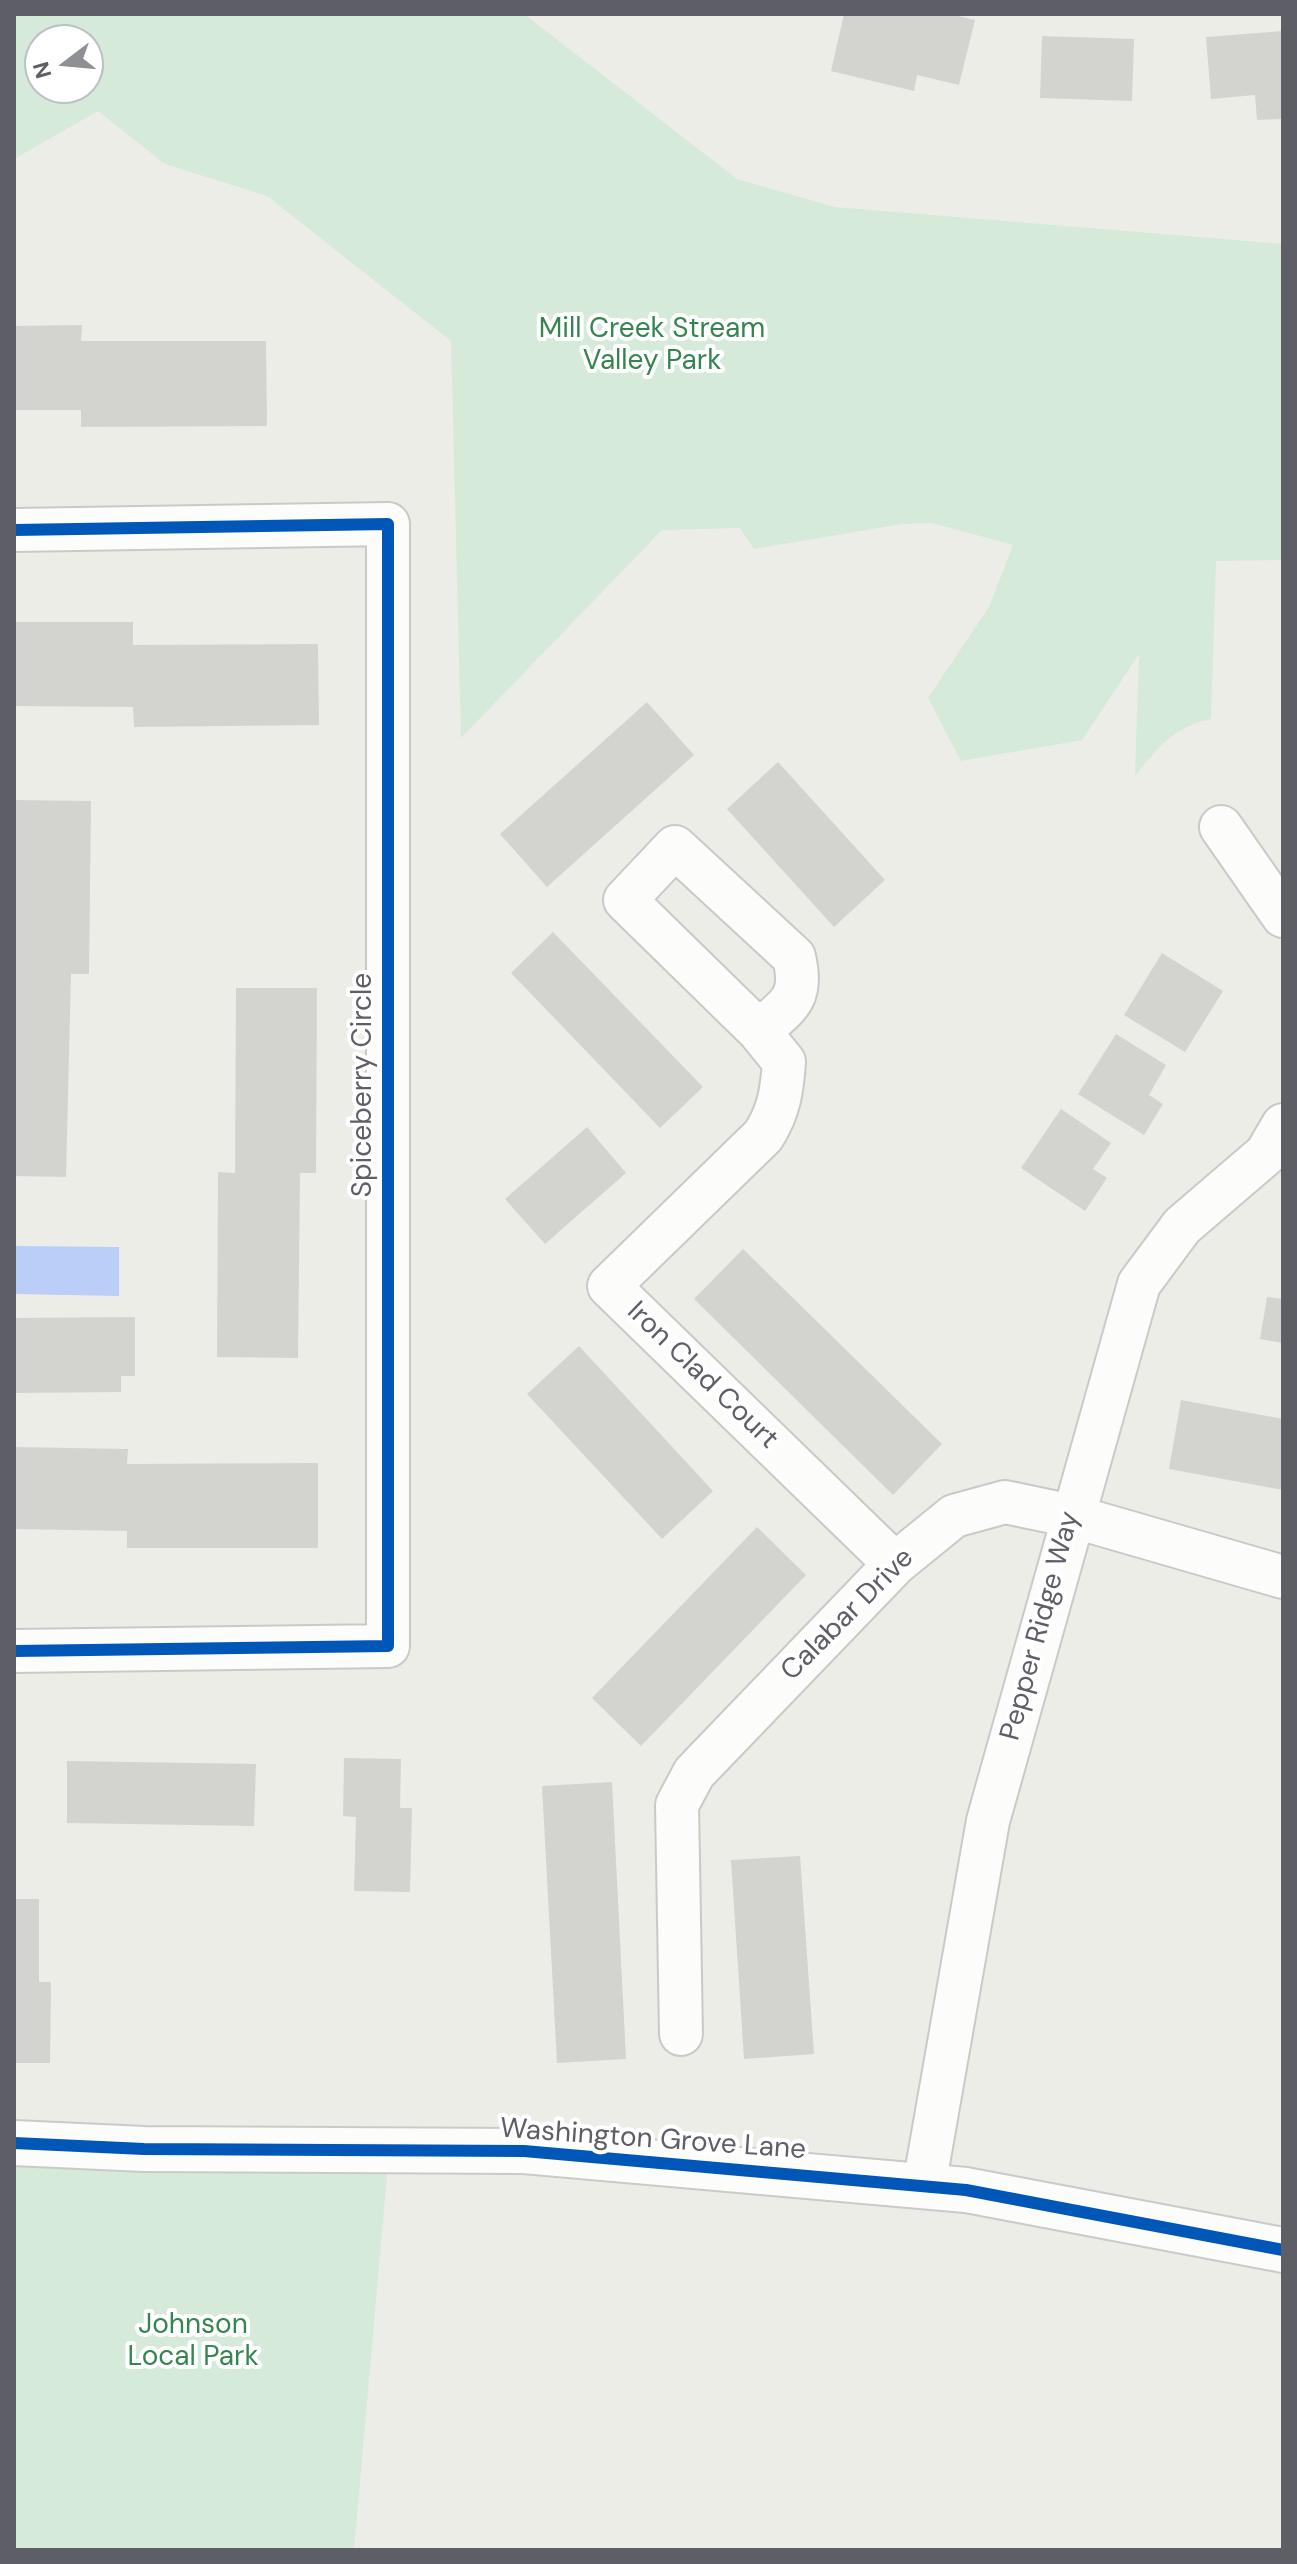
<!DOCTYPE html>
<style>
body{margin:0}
#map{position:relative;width:1297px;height:2564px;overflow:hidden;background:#edede7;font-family:"DM Sans",sans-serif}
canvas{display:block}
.frame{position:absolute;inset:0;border:16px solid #5d5e66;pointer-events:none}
.north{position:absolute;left:24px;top:24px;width:80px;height:80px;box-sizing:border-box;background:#fff;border:2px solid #bebfc2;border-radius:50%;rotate:254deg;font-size:22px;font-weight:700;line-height:32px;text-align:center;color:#5d5e66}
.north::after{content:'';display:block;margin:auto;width:28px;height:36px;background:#8f9093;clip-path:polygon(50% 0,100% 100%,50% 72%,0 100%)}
</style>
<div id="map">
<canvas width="1297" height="2564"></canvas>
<div class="frame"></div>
<div class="north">N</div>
</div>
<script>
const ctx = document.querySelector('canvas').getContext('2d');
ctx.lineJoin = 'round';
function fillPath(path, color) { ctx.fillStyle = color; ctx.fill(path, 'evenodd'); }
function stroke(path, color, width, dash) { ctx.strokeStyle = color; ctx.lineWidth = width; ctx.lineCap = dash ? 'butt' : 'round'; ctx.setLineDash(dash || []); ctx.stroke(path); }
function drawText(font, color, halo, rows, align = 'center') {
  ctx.font = font + ' "DM Sans",sans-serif'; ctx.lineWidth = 8; ctx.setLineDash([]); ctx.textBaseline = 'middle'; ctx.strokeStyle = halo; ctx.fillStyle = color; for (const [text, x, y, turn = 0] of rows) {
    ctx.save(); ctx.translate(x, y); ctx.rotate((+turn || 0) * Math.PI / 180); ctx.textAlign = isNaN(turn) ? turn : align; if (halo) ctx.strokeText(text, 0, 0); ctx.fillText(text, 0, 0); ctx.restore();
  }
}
const green = new Path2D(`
 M14 14H524L737 179 835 207 1283 244V560L1216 561 1211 719C1174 726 1157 749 1135 776L1139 654 1082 740 961 761 928 698 989 607 1013 545 932 523 902 524 754 549 740 528 662 530 461 738 451 341 267 196 165 164 98 111 14 159ZM40 40H88V88H40Z
 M14 2162 388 2164 354 2550H14Z`);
const water = new Path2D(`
 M14 1246 119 1247V1296L14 1294Z`);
const building = new Path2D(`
 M844 14H950L975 20 959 85 917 75 914 91 831 71Z
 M1283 31 1281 119 1257 120 1255 95 1211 99 1206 37Z
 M1042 36 1134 39 1132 101 1040 98Z
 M82 325 81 341H266L267 426 81 427V410H14V326Z
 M14 622H133V645L318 644 319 725 134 727 133 707 14 706Z
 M647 702 694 755 547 887 500 834Z
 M778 762 885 880 834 927 727 809Z
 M14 800 91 801 89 974H71L66 1177 14 1176Z
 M553 932 703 1087 660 1128 511 973Z
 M1162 953 1223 991 1185 1052 1124 1015Z
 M236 988H317L316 1173H300L298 1358 217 1357 218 1172 235 1173Z
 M1116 1034 1166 1065 1149 1095 1163 1104 1144 1135 1078 1094Z
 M1061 1109 1111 1143 1093 1169 1107 1178 1085 1211 1021 1168Z
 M587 1127 626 1173 545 1244 505 1199Z
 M743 1249 942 1444 893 1495 694 1299Z
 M1267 1297 1283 1299V1343L1260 1339Z
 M135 1317V1376H121V1392L14 1393V1318Z
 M579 1346 713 1491 662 1539 527 1394Z
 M1181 1400 1283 1419V1490L1169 1469Z
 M14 1447 128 1449 127 1464 318 1463V1548H127V1531L14 1529Z
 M757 1527 806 1575 641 1746 592 1698Z
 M344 1758 401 1759 400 1808H412L410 1892 354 1891 356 1817 343 1816Z
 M67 1761 256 1764 254 1826 67 1823Z
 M612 1782 626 2059 557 2063 542 1786Z
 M800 1856 814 2054 744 2059 731 1860Z
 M14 1899H39V1982H51L50 2063H14Z`);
const street = new Path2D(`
 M14 530 388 524V1646L14 1651
 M1221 827 1283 916
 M759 1031C789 1005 804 999 794 957L675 847 625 900 759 1031 784 1062C782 1090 779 1112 763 1136L609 1286 895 1564
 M681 2034 677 1805 694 1773 895 1564 954 1516 1005 1502 1072 1516 1283 1577
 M924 2186 988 1821 1139 1284 1182 1226 1266 1154 1283 1125`);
const secondary = new Path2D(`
 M14 2143 144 2149 524 2151 966 2190 1283 2250`);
const cycleway = new Path2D(`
 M14 530 388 524V1646L14 1651
 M14 2143 144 2149 524 2151 966 2190 1283 2250`);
const parkNames = [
 ["Mill Creek Stream",652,330],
 ["Valley Park",652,362],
 ["Johnson",193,2326],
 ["Local Park",193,2358]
];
const streetNames = [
 ["Spiceberry Circle",364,1085,-90],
 ["Iron Clad Court",702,1376,44],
 ["Calabar Drive",848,1615,-45],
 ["Pepper Ridge Way",1041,1626,-75],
 ["Washington Grove Lane",653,2140,4]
];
fillPath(green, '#d5ead8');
fillPath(water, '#bbcef8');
fillPath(building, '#d3d4d0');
stroke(street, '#c9cac8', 46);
stroke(secondary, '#cacac9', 48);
stroke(street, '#fcfcfb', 42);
stroke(secondary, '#fcfcfb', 44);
stroke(cycleway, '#0057b8', 12);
drawText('28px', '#34854f', '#fff', parkNames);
drawText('28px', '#5d5e66', '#fff', streetNames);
</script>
